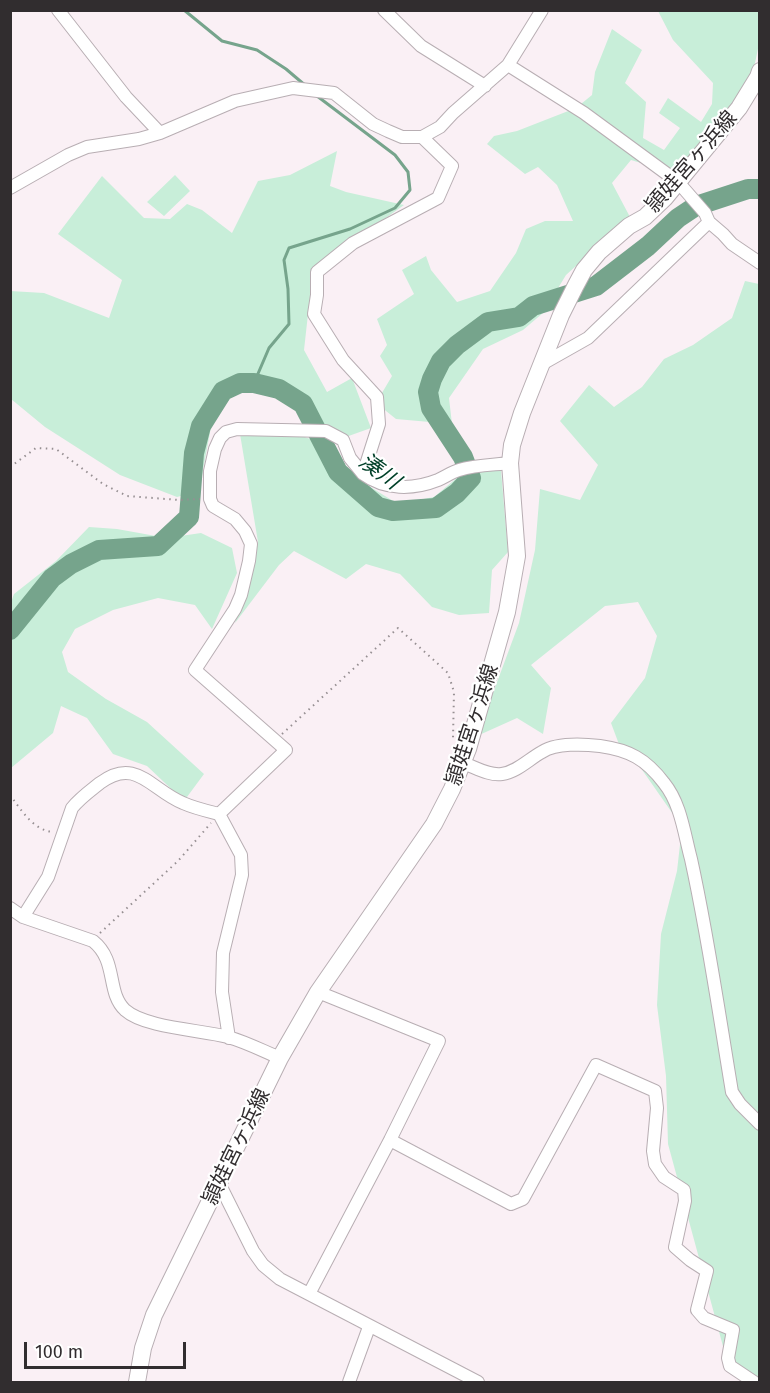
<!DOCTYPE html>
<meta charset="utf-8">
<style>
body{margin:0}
#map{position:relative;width:770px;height:1393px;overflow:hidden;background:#faf0f5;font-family:"Fira Sans",sans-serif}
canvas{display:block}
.frame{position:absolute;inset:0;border:12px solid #312d2f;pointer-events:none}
.scale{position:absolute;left:24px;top:1342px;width:162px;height:27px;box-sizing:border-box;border:3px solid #312d2f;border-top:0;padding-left:8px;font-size:18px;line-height:21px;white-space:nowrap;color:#312d2f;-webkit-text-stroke:4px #fff;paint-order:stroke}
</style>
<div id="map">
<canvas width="770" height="1393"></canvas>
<div class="frame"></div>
<div class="scale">100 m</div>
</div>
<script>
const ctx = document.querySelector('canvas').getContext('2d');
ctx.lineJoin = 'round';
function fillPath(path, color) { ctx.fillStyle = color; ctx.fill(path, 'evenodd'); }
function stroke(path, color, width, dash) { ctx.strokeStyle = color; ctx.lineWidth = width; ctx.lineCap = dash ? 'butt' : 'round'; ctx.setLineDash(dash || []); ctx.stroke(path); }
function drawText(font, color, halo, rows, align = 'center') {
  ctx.font = font + ' "Fira Sans","Noto Sans JP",sans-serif'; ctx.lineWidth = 4.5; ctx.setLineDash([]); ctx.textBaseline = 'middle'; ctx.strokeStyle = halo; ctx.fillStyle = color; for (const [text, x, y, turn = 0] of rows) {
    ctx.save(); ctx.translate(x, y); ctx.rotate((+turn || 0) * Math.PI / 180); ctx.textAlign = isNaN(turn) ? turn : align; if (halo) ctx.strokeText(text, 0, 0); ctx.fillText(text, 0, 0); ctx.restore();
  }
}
const green = new Path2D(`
 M658 11H759V44L752 77 727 116 677 174 631 160 612 183 630 217 566 275 543 313 523 330 483 349 449 398 452 424 396 419 376 403 392 376 380 356 387 345 377 319 414 294 402 270 426 256 431 270 457 302 490 291 516 253 526 229 545 221H573L557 185 538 167 525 174 487 144 494 136 517 131 576 108 592 95 595 72 612 29 642 50 625 83 646 102 643 138 664 150 680 128 659 113 668 98 701 122 712 104 713 83 673 40Z
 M337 151 330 186 346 192 404 205 324 262 308 314 304 350 327 392 352 378 371 428 343 438 276 398 242 383 212 422 199 491 177 497 120 475 45 427 11 399 10 291 44 293 109 318 122 280 58 234 102 176 144 218 170 219 187 204 202 210 232 233 258 181 290 175Z
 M175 175 190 191 164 216 147 202Z
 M745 281 759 284V1382H745L724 1350 668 1144 666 1076 657 1005 661 934 677 871 682 827 638 764 620 747 611 723 645 678 657 636 638 602 605 606 531 665 551 688 543 734 517 718 477 736 519 623 535 550 540 489 580 500 598 465 560 421 589 385 614 407 642 387 664 359 693 345 732 318Z
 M294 433 326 445 359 480 398 504 434 497 465 471 500 459 508 552 492 570 489 613 459 615 432 607 400 574 366 564 346 579 294 551 279 565 235 623 258 542 240 434Z
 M89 527 117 529 167 538 201 533 232 548 237 573 212 629 195 605 158 598 113 610 75 629 62 652 68 672 106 699 147 722 204 774 184 801 147 766 113 754 87 718 61 706 53 733 11 768 10 605 14 594 56 561Z`);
const stream = new Path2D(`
 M184 10 222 41 257 50 286 69 306 86
 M254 383 269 348 289 324 288 289 284 260 289 248 350 229 395 208 410 190 408 172 395 155 317 96`);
const river = new Path2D(`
 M10 630 52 578 71 564 99 550 158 546 189 517 194 453 201 426 223 391 240 383H254L279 389 303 404 338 472 378 507 393 511 436 508 457 493 471 478 463 457 431 408 428 392 432 379 441 361 457 345 488 322 519 317 533 306 596 286 648 246 678 218 696 206 748 189H760`);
const path = new Path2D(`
 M10 467 36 448 56 449 103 484 127 496 179 500 200 499
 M282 734 398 628 448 673 454 692 453 738 456 740
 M10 795C22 811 33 830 53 832
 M100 933 178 861 211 823`);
const minor = new Path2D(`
 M58 10 126 97 160 133
 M384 10 421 46 485 86
 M508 65 584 113 678 182 705 213 709 222 723 234 732 244 760 263
 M422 137 452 166 438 198 353 243 317 272V295L314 314 343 360 377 397 379 424 363 474C385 490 413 490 438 480 445 477 452 472 459 470 475 465 493 465 510 463
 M10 188 68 155 87 147 139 139 160 133 235 101 293 88 334 93 373 124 388 131 402 137H422L440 127 453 113 508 65 542 10
 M542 364 588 338 709 222
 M463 763C475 767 489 776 502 774 517 772 529 759 542 752 556 743 583 744 600 746 629 750 646 759 664 783 681 804 684 833 691 859 708 936 719 1014 732 1092L740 1104 760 1124
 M219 814 286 750 195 670 235 609 241 595 249 561 251 544 245 531 235 519 213 506 210 499V471L215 449 220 438 226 432 237 429 326 431 343 440 350 458 363 474
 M10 908 23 917 93 941C118 961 106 992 125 1010 145 1028 202 1030 228 1037 246 1042 263 1051 280 1058
 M23 917 48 877 72 808C80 798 90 791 100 783 136 756 151 790 183 803 194 808 207 811 219 814L241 855 242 875 223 953 222 992 229 1038
 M390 1140 511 1204 523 1199 596 1065 655 1091 657 1108 653 1151 655 1164 664 1177 684 1190 685 1201 675 1247 690 1260 707 1271 697 1310 704 1318 733 1330 728 1358 730 1366 754 1382
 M219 1183 253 1251 263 1265 280 1279 478 1382
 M309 1294 390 1140 439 1041 318 992
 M349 1382 369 1327`);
const secondary = new Path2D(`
 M137 1382 143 1348 154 1315 280 1058 318 992 434 824 452 789 468 749 507 612 517 556 510 463 512 445 522 413 561 315 576 285 584 270 599 252 629 226 645 217 665 198 739 108 758 77 760 71`);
const streetNames = [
 ["頴娃宮ヶ浜線",692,162,-49],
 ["頴娃宮ヶ浜線",473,725,-72],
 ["頴娃宮ヶ浜線",237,1147,-64]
];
const waterNames = [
 ["湊川",379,472,36]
];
fillPath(green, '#c8eed9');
stroke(stream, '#76a48c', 3);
stroke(river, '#76a48c', 20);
stroke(minor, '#b8aeb3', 14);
stroke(secondary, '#b8aeb3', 18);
stroke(path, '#968f92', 2, [1.5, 4.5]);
stroke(minor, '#fff', 12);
stroke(secondary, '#fff', 16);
drawText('21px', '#312d2f', '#fff', streetNames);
drawText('italic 22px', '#014029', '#fff', waterNames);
</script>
